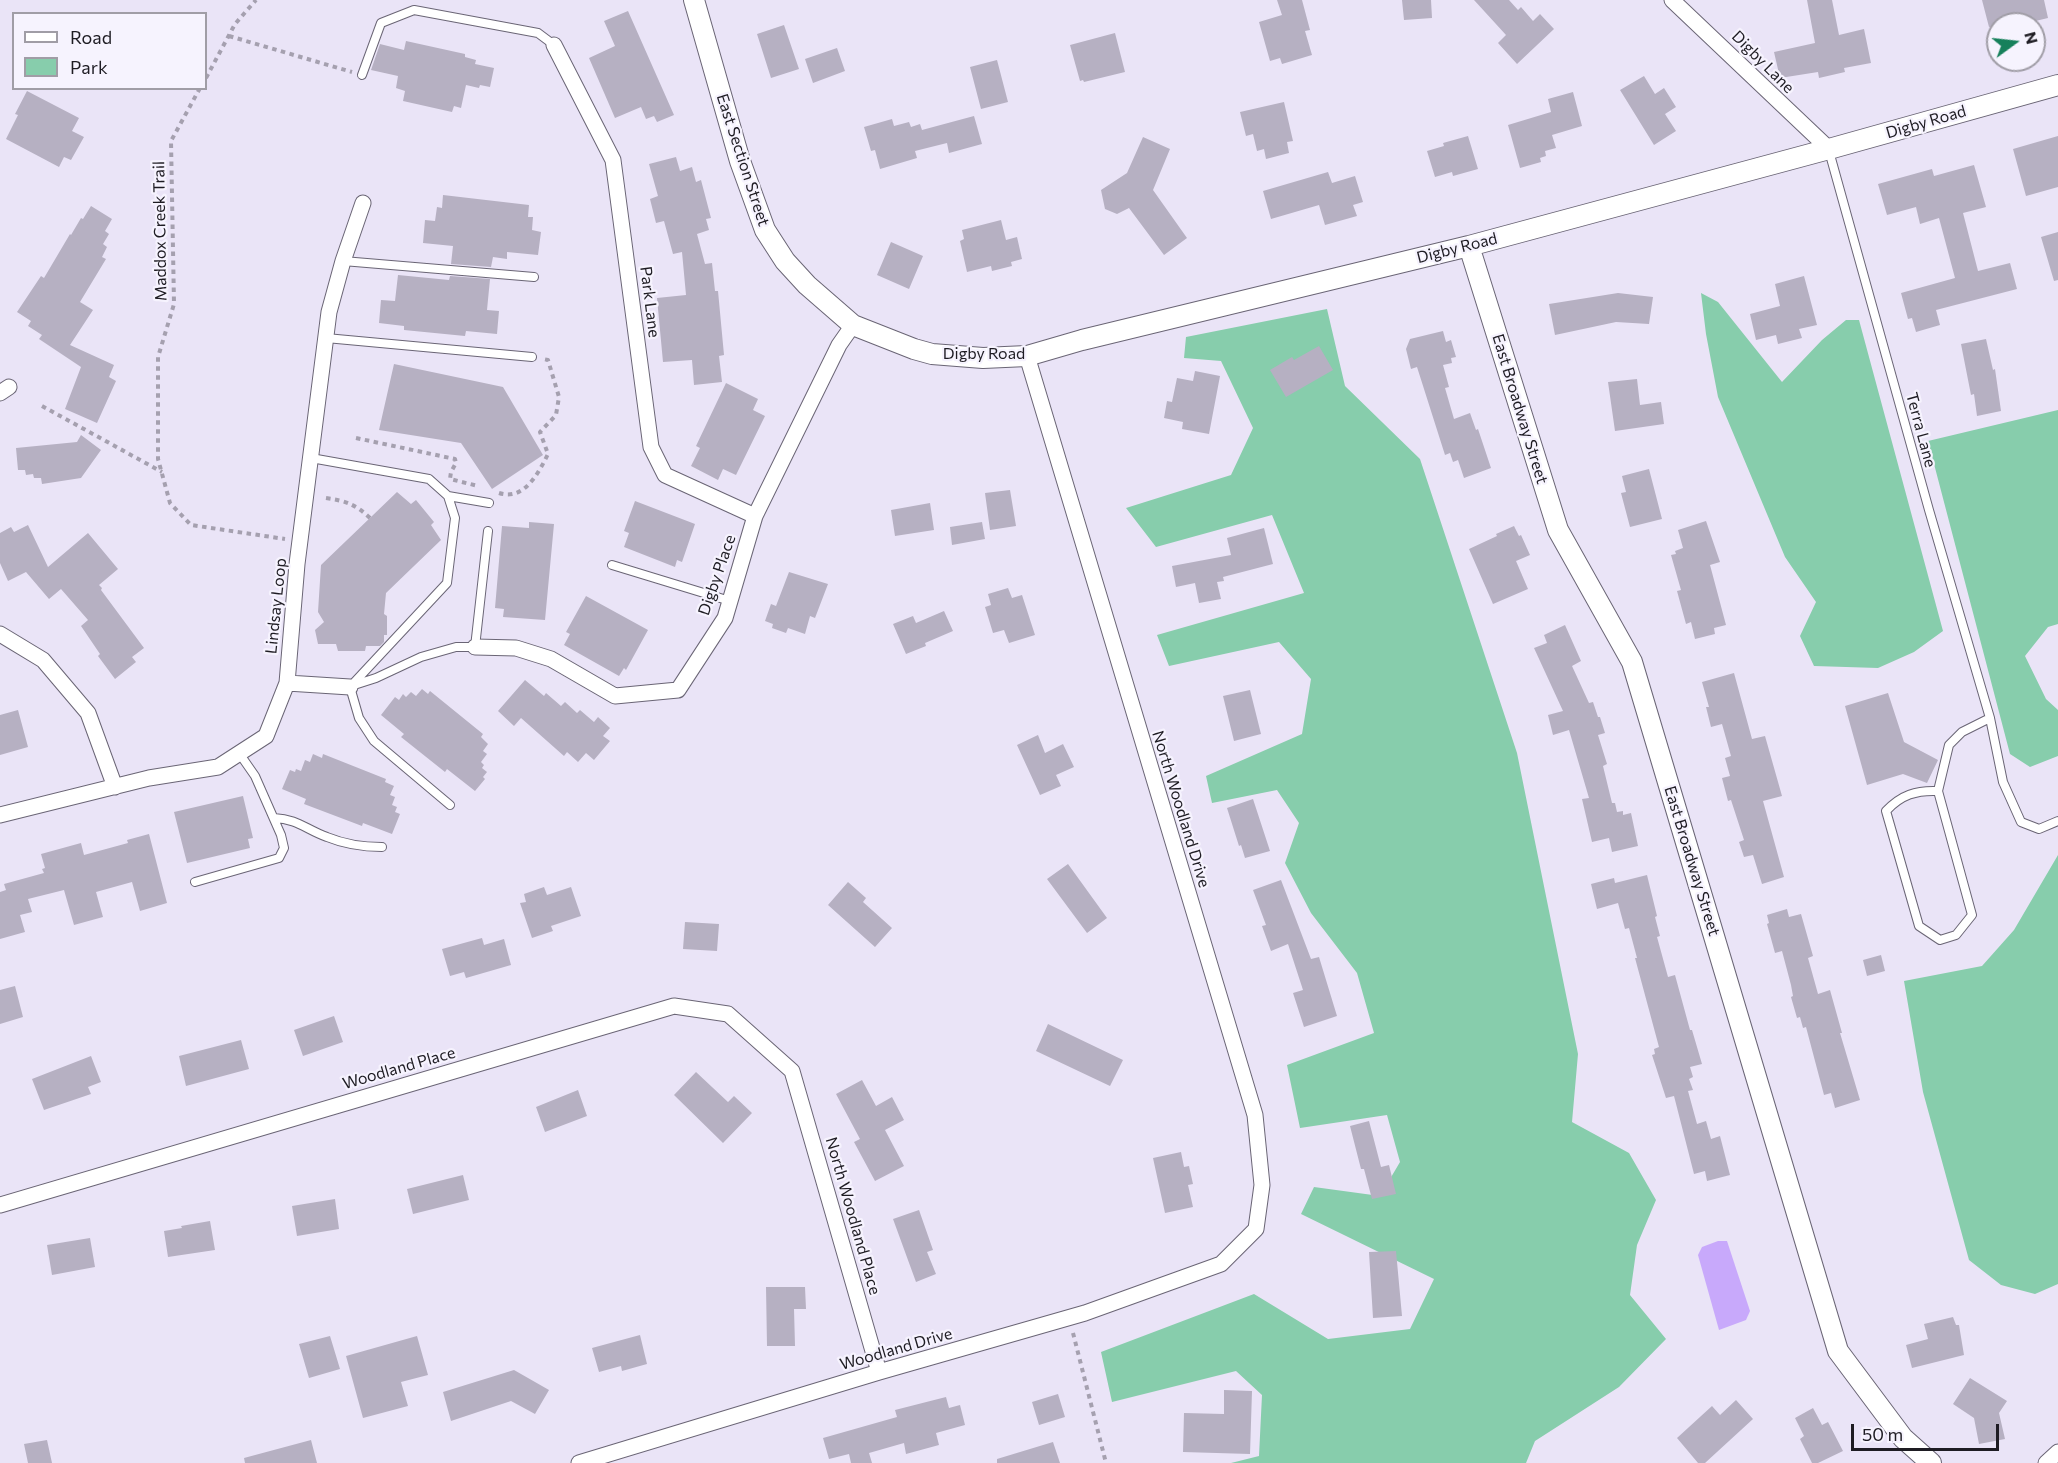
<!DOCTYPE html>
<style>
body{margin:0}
#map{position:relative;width:2058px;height:1463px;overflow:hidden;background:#eae4f7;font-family:Commissioner,sans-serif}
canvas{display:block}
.legend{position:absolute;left:12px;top:12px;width:195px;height:78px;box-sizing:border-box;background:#f6f3fe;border:2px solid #a09da6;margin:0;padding:8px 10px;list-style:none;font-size:18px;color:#1e1c23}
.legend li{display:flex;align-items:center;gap:12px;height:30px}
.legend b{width:30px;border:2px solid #a09da6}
.north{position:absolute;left:1986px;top:12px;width:60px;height:60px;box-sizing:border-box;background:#f6f3fe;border:2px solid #a09da6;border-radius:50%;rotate:75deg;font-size:16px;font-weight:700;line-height:24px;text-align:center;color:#1e1c23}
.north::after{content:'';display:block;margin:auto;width:21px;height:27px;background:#16805b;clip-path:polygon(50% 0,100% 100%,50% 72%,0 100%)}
.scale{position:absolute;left:1851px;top:1424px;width:148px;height:27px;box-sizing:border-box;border:3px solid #1e1c23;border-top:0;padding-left:8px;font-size:18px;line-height:21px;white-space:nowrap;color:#1e1c23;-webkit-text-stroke:4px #f6f3fe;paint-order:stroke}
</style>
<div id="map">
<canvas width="2058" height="1463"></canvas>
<ul class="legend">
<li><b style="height:8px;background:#fff"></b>Road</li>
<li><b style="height:16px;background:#87cdac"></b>Park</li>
</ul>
<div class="north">N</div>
<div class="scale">50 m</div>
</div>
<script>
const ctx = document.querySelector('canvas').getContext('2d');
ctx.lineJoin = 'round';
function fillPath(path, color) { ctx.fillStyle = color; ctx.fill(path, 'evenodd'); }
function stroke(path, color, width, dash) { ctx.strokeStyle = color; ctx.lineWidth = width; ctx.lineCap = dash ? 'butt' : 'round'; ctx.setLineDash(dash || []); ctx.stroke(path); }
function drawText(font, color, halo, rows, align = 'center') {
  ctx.font = font + ' Commissioner,sans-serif'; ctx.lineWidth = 4.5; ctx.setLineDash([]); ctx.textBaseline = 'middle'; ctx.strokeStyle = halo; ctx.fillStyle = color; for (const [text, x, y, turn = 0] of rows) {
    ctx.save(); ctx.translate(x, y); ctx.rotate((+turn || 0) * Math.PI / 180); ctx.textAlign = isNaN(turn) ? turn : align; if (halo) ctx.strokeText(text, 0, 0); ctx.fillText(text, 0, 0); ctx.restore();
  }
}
const green = new Path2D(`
 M1701 293 1718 302 1782 382 1822 340 1846 320H1859L1943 631 1914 652 1878 668 1814 666 1800 636 1816 602 1785 557 1718 397 1706 334Z
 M1327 309 1345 386 1420 459 1517 753 1578 1054 1572 1122 1629 1153 1656 1200 1637 1245 1630 1295 1666 1339 1619 1387 1535 1441 1526 1463H1231L1259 1456 1262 1395 1236 1371 1112 1402 1101 1352 1254 1294 1328 1339 1410 1329 1434 1279 1301 1214 1314 1187 1380 1196 1400 1162 1387 1115 1300 1128 1287 1065 1374 1033 1357 973 1311 913 1285 863 1299 823 1277 790 1212 803 1206 776 1302 734 1311 679 1279 642 1169 666 1157 635 1304 593 1272 515 1156 547 1126 508 1231 475 1253 428 1221 361 1184 358 1186 337Z
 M2058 410V624L2048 627 2025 656 2046 699 2058 710V756L2030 767 2010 754 1928 441Z
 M2058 855V1284L2035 1294 2001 1285 1969 1260 1923 1092 1904 981 1982 966 2014 930Z`);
const water = new Path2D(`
 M1718 1241H1727L1750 1311 1746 1320 1719 1330 1698 1255 1702 1247Z`);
const building = new Path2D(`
 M1277 0H1302L1310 30 1305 31 1312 55 1282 64 1280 58 1270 61 1259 22 1282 15Z
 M1402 0H1431L1432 18 1404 20Z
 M1474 0H1509L1518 10 1521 7 1533 21 1540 14 1554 29 1517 64 1498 43 1506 35Z
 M1807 0H1832L1839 35 1864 29 1871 63 1844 68 1845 72 1819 78 1818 72 1780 78 1774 52 1815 43Z
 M1982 0H2044L2048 18 2027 23 2026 19 1989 27Z
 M628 11 674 115 657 122 654 116 646 119 641 107 615 118 589 58 615 46 604 21Z
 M784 25 799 69 771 78 757 34Z
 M1115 33 1125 72 1084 82 1083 80 1080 81 1070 45Z
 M406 41 465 54V57L476 60 475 64 494 68 490 87 480 85 479 88 466 85 461 108 454 106 452 112 403 101 405 91 396 88 398 76 371 70 380 44 404 50Z
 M837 48 845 71 813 83 805 59Z
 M997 60 1008 102 981 109 970 67Z
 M1644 76 1655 94 1664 88 1676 107 1665 114 1676 131 1654 145 1620 90Z
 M27 91 79 118 72 131 84 137 71 160 64 157 59 167 6 139 18 115 15 114Z
 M1573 92 1582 126 1552 135 1556 148 1545 151 1546 156 1540 158 1541 162 1520 168 1508 125 1551 112 1548 99Z
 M1284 102 1293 141 1287 142 1289 153 1266 159 1264 149 1257 151 1253 134 1246 136 1240 112Z
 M974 116 982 144 949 153 947 143 915 151 917 158 880 169 875 150 871 151 864 127 892 119 894 126 909 122 911 127 920 124 922 130Z
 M1468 136 1478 169 1453 176 1452 172 1435 177 1427 151 1444 146 1443 143Z
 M2058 136V187L2026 196 2013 149Z
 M1143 137 1170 149 1153 190 1187 238 1164 255 1129 208 1117 214 1105 209 1101 190 1127 173Z
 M676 157 680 171 692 167 696 182 701 180 711 218 706 219 709 230 697 234 705 264 712 263 715 291H718L724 355 719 356 722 382 694 385 692 360 663 362 657 298 686 295 682 252 673 254 664 221 656 223 650 199 658 196 649 164Z
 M1974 165 1986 207 1963 213 1978 271 2010 263 2017 289 1936 310 1940 325 1916 332 1912 318 1908 319 1901 293 1955 278 1939 218 1920 224 1916 207 1887 215 1878 184 1932 169 1934 176Z
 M1328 172 1332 183 1355 176 1363 202 1353 205 1357 216 1325 225 1319 205 1271 219 1263 191Z
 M443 195 529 205 528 217H533L532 230 541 232 538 255 507 252V259L493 257 491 267 451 264 453 246 423 243 425 220 435 221 437 207 442 208Z
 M91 206 112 219 105 231 109 234 103 244 107 247 102 257 106 259 80 302 93 310 70 345 114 365 109 377 116 381 97 423 65 409 81 367 39 339 42 335 28 326 31 321 17 312 41 276 44 278 70 234 71 235 81 218 83 219Z
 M1001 220 1006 240 1017 237 1022 259 1011 262 1012 266 992 271 991 266 967 272 960 241 964 239 962 230Z
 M2058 232V280L2054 281 2041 237Z
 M891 242 923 256 909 289 877 275Z
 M398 275 449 280 450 276 490 279 487 310 499 311 497 334 466 331 465 336 404 330V326L379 323 381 300 395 301Z
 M1804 276 1817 325 1799 329 1802 338 1778 344 1776 335 1756 340 1750 314 1780 306 1775 284Z
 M1618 293 1653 297 1649 324 1616 322 1555 335 1549 304Z
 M1443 331 1446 342 1451 340 1456 357 1451 358 1452 363 1443 365 1449 387 1445 388 1454 419 1470 413 1476 430 1478 429 1491 468 1464 478 1458 460 1453 462 1450 453 1445 455 1417 367 1411 369 1406 349 1410 339Z
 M1986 339 1993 370 1995 369 2001 411 1977 416 1974 394 1971 395 1961 344Z
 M1319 346 1333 370 1286 397 1270 370 1292 357 1294 360Z
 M394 364 503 387 543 455 492 489 461 443 379 430Z
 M1195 371 1220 376 1209 434 1182 429 1183 422 1164 418 1167 401 1172 402 1177 378 1193 381Z
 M1637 379 1640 405 1661 402 1664 424 1615 431 1608 382Z
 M726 383 758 399 753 410 765 416 736 475 723 469 718 480 691 466 700 448 696 446Z
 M81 435 101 450 81 478 42 484 41 478H34L33 474 26 475 25 470H18L16 448 77 442Z
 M1649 469 1662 519 1630 527 1621 493 1626 492 1622 476Z
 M1010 490 1016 526 990 530 985 493Z
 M397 492 411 504 416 500 434 522 431 525 441 540 386 593 384 614 387 616V635H384V642L380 646H366L365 651H338L336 644H318L315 630 324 622 318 612 321 565Z
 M635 501 695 524 682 562 677 560 675 567 624 547 629 533 624 531Z
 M930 503 934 530 895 536 891 510Z
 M1706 521 1720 562 1710 565 1726 625 1714 628 1715 634 1695 639 1691 622 1686 624 1677 591 1681 590 1671 555 1676 554 1675 551 1683 548 1678 530Z
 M529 522 554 524 545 620 503 617 504 609 495 608 502 526 529 528Z
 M982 522 985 539 952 545 950 527Z
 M28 525 48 567 88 533 118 569 99 585 102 588 101 590 144 648 132 657 136 662 115 679 98 656 100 654 81 626 88 620 61 589 49 599 26 572 8 581 0 563V533L11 527 14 532Z
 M1514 526 1519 536 1521 535 1530 555 1516 561 1528 589 1493 604 1469 549 1497 536 1496 534Z
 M1264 528 1273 564 1223 577 1224 581 1217 582 1221 599 1199 603 1195 583 1176 587 1172 566 1231 555 1227 538Z
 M789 572 828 584 815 618 810 616 805 634 788 628 786 633 772 628 773 624 765 621 771 604 776 606Z
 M1008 588 1012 598 1022 595 1035 635 1009 643 1004 630 993 633 985 607 991 605 988 594Z
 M586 596 648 630 626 670 624 668 619 676 564 645 570 634 566 632Z
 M944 611 953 631 925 643 926 646 906 654 893 624 913 616 916 623Z
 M1565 625 1581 661 1572 666 1589 703 1593 702 1598 717H1600L1605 733 1598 735 1607 764 1603 766 1612 803H1615L1617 812 1623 811V815L1631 813 1638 846 1612 852 1609 838 1592 842 1582 799 1589 798 1569 730 1553 735 1548 715 1563 711 1534 648 1547 643 1544 635Z
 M1734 673 1752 739 1765 736 1782 796 1763 801 1784 877 1762 884 1753 855 1744 857 1739 842 1744 840 1731 800 1728 801 1722 778 1730 776 1725 758 1731 756 1722 724 1711 727 1706 707H1709L1702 682Z
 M525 680 544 696 546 693 561 706 565 702 577 713 580 710 594 722 598 717 610 728 603 736 610 741 594 760 586 753 578 762 567 752 564 756 521 718 514 726 498 711Z
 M422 689 428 694 430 691 483 734 481 737 488 744 483 751 487 754 481 762 484 765 482 768 487 772 483 777 485 779 475 791 447 769 445 772 401 737 404 734 381 715 395 697 399 700 403 694 406 697 411 692 416 696Z
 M1250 690 1261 734 1234 741 1223 696Z
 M1888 693 1904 742 1938 760 1927 783 1903 774 1867 785 1845 706Z
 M18 710 28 747 0 755V715Z
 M1038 735 1045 753 1063 744 1074 767 1056 775 1061 786 1040 795 1017 745Z
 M313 754 322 758 323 754 386 779 385 782 394 786 390 795 395 797 392 805 397 807 395 812 400 814 392 834 363 823 362 826 304 804 306 799 282 789 290 770 295 772 296 769 301 771 305 760 310 762Z
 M243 796 253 838 248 839 250 848 187 863 174 812Z
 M1253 799 1270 851 1245 858 1241 845 1239 846 1227 808Z
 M149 834 167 903 140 911 132 882 96 892 103 917 74 925 64 890 28 899 32 912 20 915 25 932 0 939V892L6 890 4 884 44 873 42 869 45 868 41 854 81 843 84 855 128 843 127 840Z
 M1068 864 1107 918 1087 933 1047 879Z
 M1647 875 1657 916 1655 917 1660 936 1657 937 1668 977 1675 975 1690 1030H1692L1702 1064 1690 1067 1693 1077 1689 1079 1693 1090 1688 1091 1697 1124 1706 1121 1711 1139 1720 1136 1730 1175 1707 1181 1705 1171 1694 1174 1674 1096 1666 1098 1652 1055 1655 1054 1654 1049 1659 1047 1635 958H1637L1629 928 1625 929 1618 903 1597 909 1591 884 1614 878 1615 883Z
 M1281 880 1311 959 1319 957 1337 1016 1304 1027 1293 993 1303 990 1288 944 1271 951 1262 926 1266 925 1253 890Z
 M848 882 866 898 863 902 892 928 875 947 828 905Z
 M544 887 547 895 571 887 581 916 551 926 553 931 532 938 520 903 526 902 524 894Z
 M1787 909 1789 917 1801 914 1813 956 1808 958 1818 994 1830 990 1842 1033H1840L1860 1100 1835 1108 1831 1093 1824 1095 1806 1027 1803 1028 1800 1017 1797 1018 1791 997 1793 996 1791 985 1782 951 1775 953 1767 924 1769 923 1767 915Z
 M685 922 719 924 717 951 683 949Z
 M482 938 484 945 504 939 511 965 466 978 464 972 450 976 442 949Z
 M1881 955 1885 971 1867 976 1863 960Z
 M15 986 23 1017 0 1024V990Z
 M334 1016 343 1042 303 1056 294 1030Z
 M1048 1024 1123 1060 1110 1086 1036 1051Z
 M241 1040 249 1069 186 1086 179 1056Z
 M91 1056 101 1082 88 1087 91 1094 44 1110 32 1079Z
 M696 1072 728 1102 734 1096 752 1113 723 1143 674 1095Z
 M862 1080 876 1106 892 1097 904 1120 885 1130 904 1166 875 1181 854 1142 860 1139 836 1094Z
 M578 1090 587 1116 545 1132 536 1107Z
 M1369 1121 1381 1167 1389 1165 1396 1194 1372 1199 1364 1169H1361L1350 1126Z
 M1181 1152 1184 1167 1189 1166 1193 1184 1188 1185 1193 1207 1165 1213 1153 1158Z
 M463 1175 469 1200 413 1214 407 1189Z
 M335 1199 339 1229 297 1236 292 1206Z
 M919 1210 933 1250 927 1252 936 1274 916 1282 893 1219Z
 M210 1221 215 1250 168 1257 164 1231 182 1228 181 1226Z
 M90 1238 95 1267 52 1275 47 1245Z
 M1396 1251 1402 1316 1373 1318 1369 1252Z
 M766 1287H805L806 1309H794L795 1346H767Z
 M1953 1317 1956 1325H1959L1964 1355 1912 1368 1906 1345 1928 1339 1924 1324Z
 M640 1335 647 1364 622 1371 621 1366 599 1372 592 1348Z
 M330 1336 340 1369 309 1378 299 1344Z
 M417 1336 428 1375 401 1382 408 1406 363 1418 346 1356Z
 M514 1370 549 1390 535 1414 511 1401 451 1421 443 1392Z
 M1970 1378 2007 1401 1999 1413 2005 1439 1979 1444 1974 1418 1953 1404Z
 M1224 1390 1252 1391 1250 1454 1183 1452 1184 1413 1224 1414Z
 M1058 1394 1065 1417 1039 1425 1032 1402Z
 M946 1397 949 1408 960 1405 965 1425 936 1433 939 1445 906 1454 904 1443 869 1453 872 1463H851L849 1454 829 1459 823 1438 897 1417 895 1410Z
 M1736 1400 1753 1419 1705 1463H1698L1677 1438 1712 1406 1720 1415Z
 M1813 1408 1822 1425 1828 1422 1843 1451 1818 1463H1812L1800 1439 1804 1436 1795 1418Z
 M47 1440 52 1463H28L24 1444Z
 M311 1440 317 1463H245L244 1458Z
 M1053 1442 1060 1463H997V1459Z`);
const path = new Path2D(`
 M229 36 352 72
 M206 78 235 24 256 0
 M200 88 171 141 174 304 158 357V459L170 503 191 525 285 539
 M42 406 162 472
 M356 438 455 459 456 463 451 472 450 479 478 486
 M499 493C524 501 538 474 548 454L540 432 556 415 559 397 548 360 543 359
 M326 498C346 501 355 504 370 518
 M1073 1333 1106 1463`);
const service = new Path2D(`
 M362 75 381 23 414 10 538 33 554 45
 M1829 151 1929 510 1990 718 2003 782 2021 822 2039 829 2058 821
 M343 261 534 277
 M326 338 532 357
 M311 458 429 479 448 496 455 518 447 583 350 687 359 718 374 741 450 805
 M448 496 489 503
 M612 565 730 601
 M351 686 376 678 421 657 456 647H475L488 531
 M1938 791C1916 790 1901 795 1886 811L1919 926 1940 940 1956 935 1972 915 1938 791 1949 745 1962 732 1990 718
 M274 818C298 819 305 829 327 837 344 844 363 847 382 847
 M195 882 279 858 284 848 281 835 255 776 239 753`);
const minor = new Path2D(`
 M1672 0 1829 149
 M554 45 613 160 651 447 665 475 755 516
 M0 393 9 387
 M0 634 43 660 88 713 115 787
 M475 647 516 648 551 659 615 696 678 690 725 618 755 516 839 345 853 325
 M287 683 350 687
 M0 815 149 778 218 767 266 736 287 683 297 564 329 312 343 261 363 203
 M0 1205 674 1006 728 1014 792 1071 879 1372
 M579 1463 879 1372 1085 1313 1221 1264 1256 1229 1262 1185 1255 1115 1027 356
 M2046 1463 2058 1452`);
const tertiary = new Path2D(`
 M694 0 740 161 765 230 785 261 807 285 853 325 914 349 932 354 983 358 1027 356 1082 340 1469 246 1829 149 2058 85
 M1469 246 1558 530 1632 662 1838 1351 1903 1438 1931 1463`);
const streetNames = [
 ["Digby Lane",1763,62,45],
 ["Digby Road",1926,122,-16],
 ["East Section Street",743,160,72],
 ["Maddox Creek Trail",160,231,-91],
 ["Digby Road",1457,248,-14],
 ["Park Lane",650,302,83],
 ["Digby Road",984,354],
 ["East Broadway Street",1520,409,73],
 ["Terra Lane",1921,430,75],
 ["Digby Place",717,575,-71],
 ["Lindsay Loop",276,606,-84],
 ["North Woodland Drive",1181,809,73],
 ["East Broadway Street",1692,861,73],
 ["Woodland Place",399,1068,-16],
 ["North Woodland Place",853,1216,74],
 ["Woodland Drive",896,1349,-16]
];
fillPath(green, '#87cdac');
fillPath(water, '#c8a9fb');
fillPath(building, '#b6b0c2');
stroke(service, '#6a6575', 10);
stroke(minor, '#6a6575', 17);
stroke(tertiary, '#6a6575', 22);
stroke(path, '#a5a0af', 4, [4.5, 4.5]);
stroke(service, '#fff', 8);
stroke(minor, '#fff', 15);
stroke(tertiary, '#fff', 20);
drawText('16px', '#1e1c23', '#f6f3fe', streetNames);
</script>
